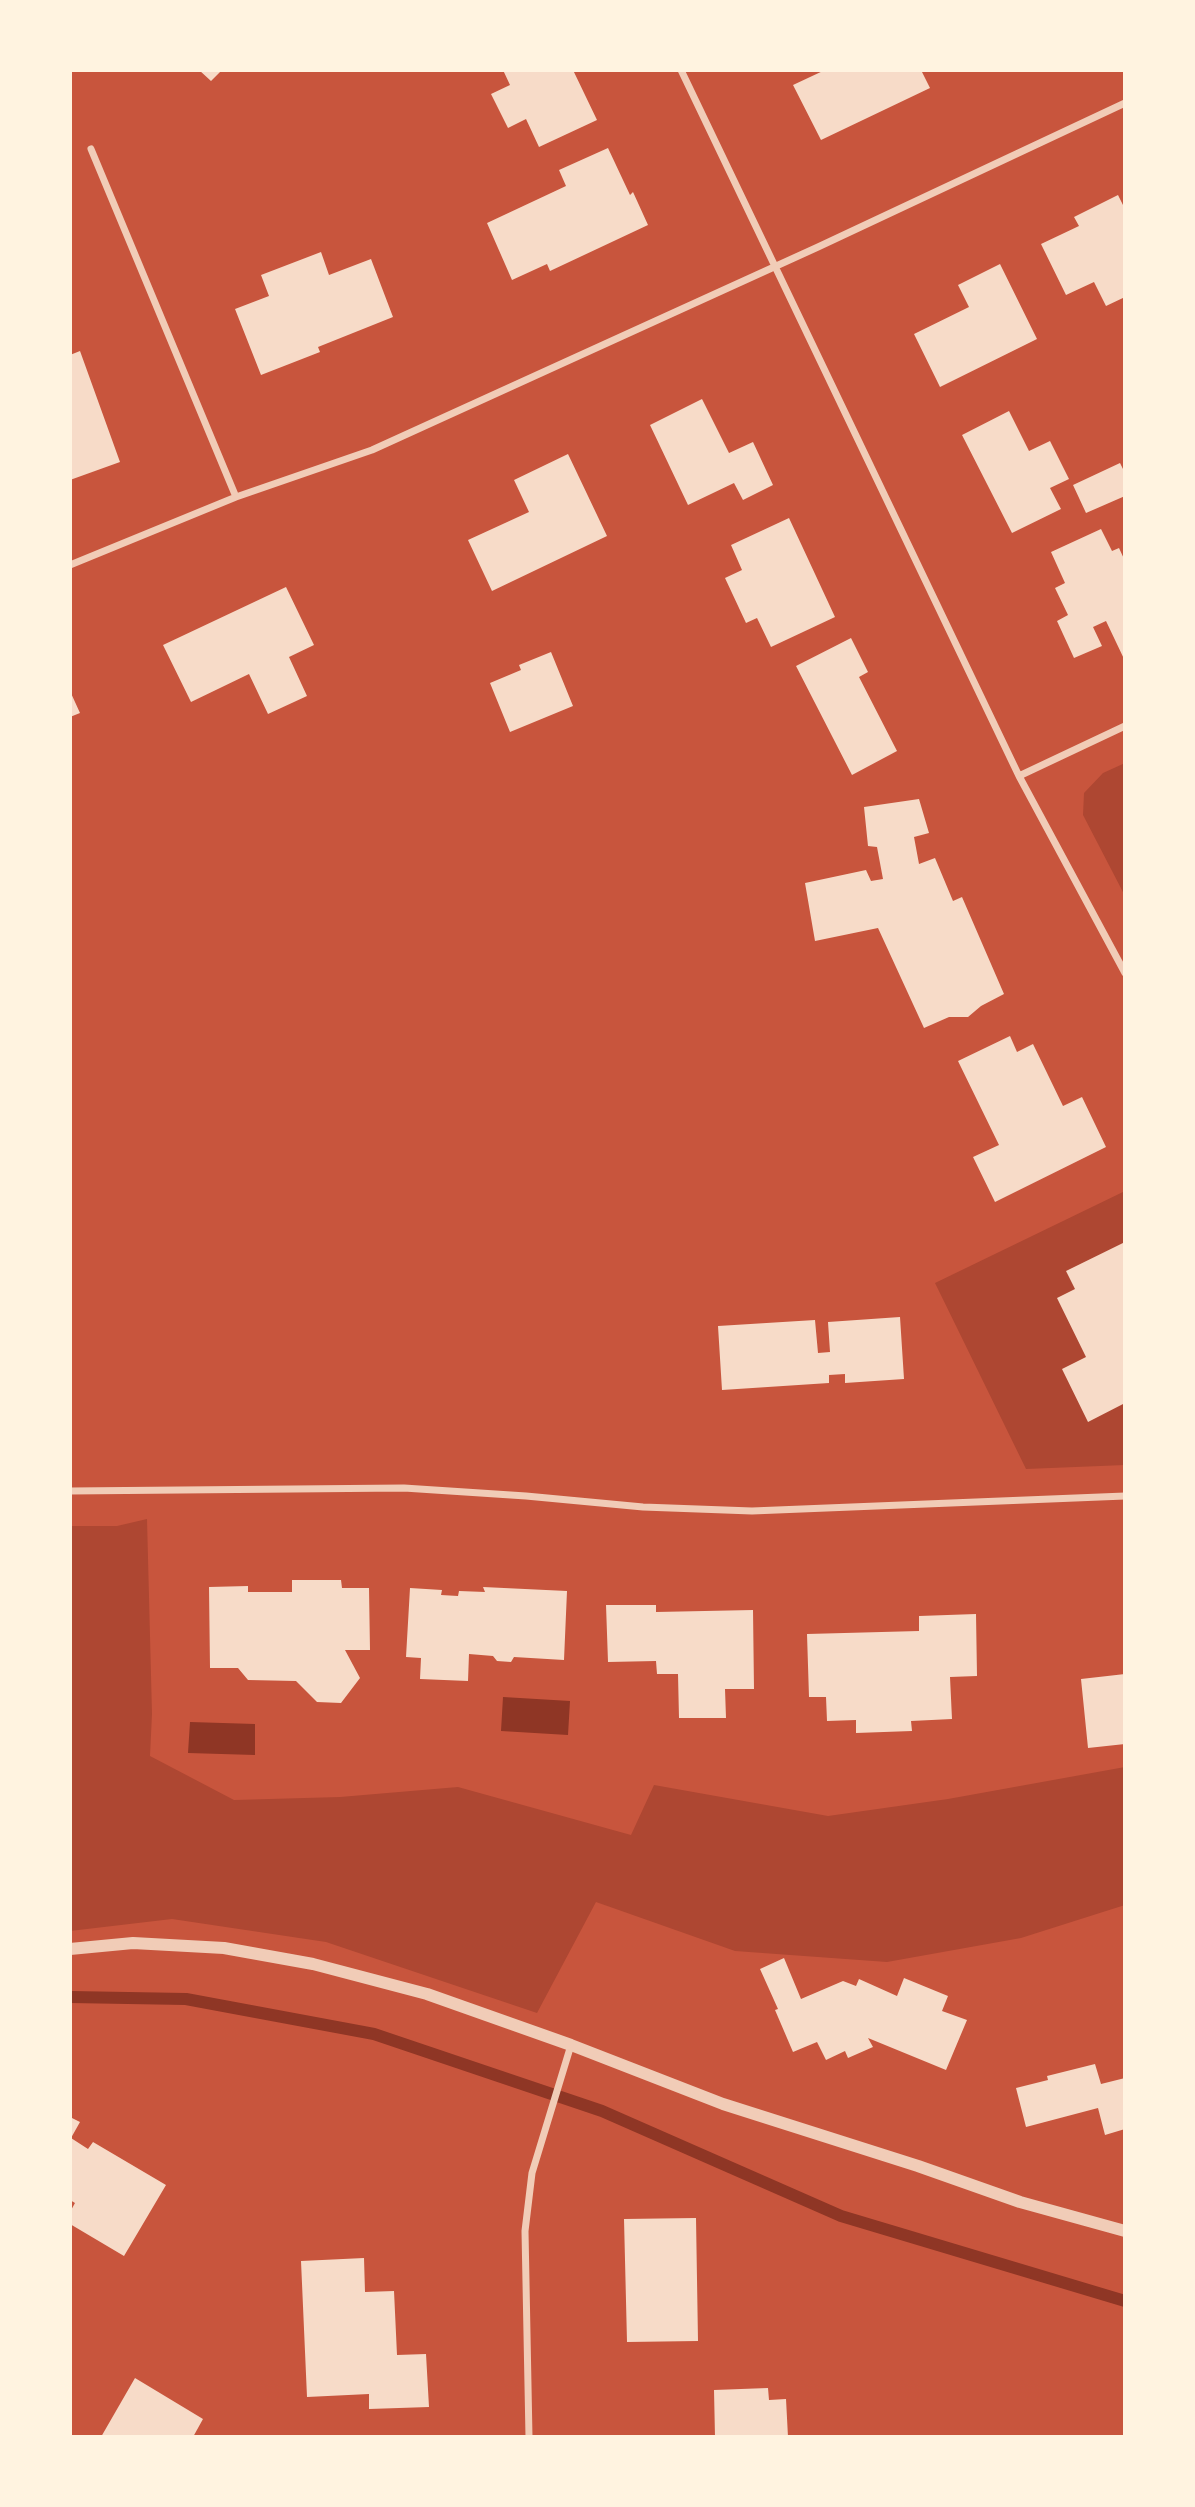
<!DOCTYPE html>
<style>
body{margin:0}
#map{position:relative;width:1195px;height:2507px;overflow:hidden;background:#c8553d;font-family:Cabin,sans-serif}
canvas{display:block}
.frame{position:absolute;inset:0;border:72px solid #fff3e0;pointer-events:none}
</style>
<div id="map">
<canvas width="1195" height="2507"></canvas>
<div class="frame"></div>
</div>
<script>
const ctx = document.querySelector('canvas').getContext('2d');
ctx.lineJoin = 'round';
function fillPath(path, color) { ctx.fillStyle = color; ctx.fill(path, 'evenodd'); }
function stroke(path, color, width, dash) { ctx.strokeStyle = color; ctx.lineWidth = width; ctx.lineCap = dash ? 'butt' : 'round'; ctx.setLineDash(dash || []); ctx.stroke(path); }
const green = new Path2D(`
 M1125 763V896L1083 815 1084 793 1103 773Z
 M1125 1191V1465L1026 1469 935 1283Z
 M147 1519 152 1714 150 1756 234 1800 340 1797 458 1787 631 1835 654 1785 828 1816 948 1799 1125 1767V1905L1021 1938 887 1962 735 1951 596 1902 537 2013 326 1942 172 1919 70 1931V1526H117Z`);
const water = new Path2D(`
 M503 1697 570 1701 568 1735 501 1731Z
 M190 1722 255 1724V1755L188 1753Z`);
const stream = new Path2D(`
 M70 1997 186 1999 374 2034 602 2111 841 2216 1125 2301`);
const building = new Path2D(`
 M199 70H222L211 81Z
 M503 70H573L597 120 539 147 526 119 508 128 491 94 510 85Z
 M825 70H921L930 88 821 140 793 85Z
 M608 148 630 195 633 192 648 225 550 271 547 264 512 280 487 223 566 186 559 170Z
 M1118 195 1123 205 1125 204V297L1106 306 1094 282 1066 295 1041 244 1079 226 1074 217Z
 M321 252 329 275 371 259 393 317 318 347 320 352 261 375 235 309 269 296 261 275Z
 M1000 264 1037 339 940 387 914 334 969 307 958 285Z
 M80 351 120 462 70 480V355Z
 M702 399 729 453 753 442 773 485 743 500 734 483 688 505 650 425Z
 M1009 411 1029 451 1050 441 1069 479 1050 488 1061 509 1012 533 962 435Z
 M568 454 607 536 492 591 468 540 529 512 514 480Z
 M1120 463 1125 473V496L1086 513 1073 485Z
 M789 518 835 617 771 647 757 618 746 623 725 578 742 570 731 545Z
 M1101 529 1112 551 1119 548 1125 561V661L1106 621 1093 627 1102 646 1074 658 1057 621 1068 615 1055 588 1065 583 1051 552Z
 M286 587 314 645 289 657 307 696 268 714 249 674 191 702 163 645Z
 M851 638 868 672 859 677 897 751 852 775 796 666Z
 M551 652 573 706 510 732 490 683 521 670 519 665Z
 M70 691 80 713 70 717Z
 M919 799 929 833 914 837 919 864 935 858 953 901 962 897 1004 994 981 1006 968 1017H949L924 1028 878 928 815 941 805 883 866 870 871 881 883 879 877 847 868 846 864 807Z
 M1010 1036 1017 1052 1033 1044 1063 1106 1082 1097 1106 1147 995 1202 973 1157 999 1145 958 1061Z
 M1125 1242V1403L1088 1422 1062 1369 1086 1357 1057 1298 1075 1289 1066 1271Z
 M900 1317 904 1379 845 1383V1374L829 1375V1383L722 1390 718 1326 815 1320 818 1353 830 1352 828 1322Z
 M292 1580H341L342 1588H369L370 1650H345L360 1678 341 1703 317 1702 296 1681 248 1680 238 1668H210L209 1587 248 1586V1592H292Z
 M483 1587 567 1591 564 1660 514 1657 511 1662 497 1661 493 1656 469 1654 468 1681 420 1679 421 1658 406 1657 410 1588 442 1590 441 1595 458 1596 459 1591 485 1592Z
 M606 1605H656V1612L753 1610 754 1689H725L726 1718H679L678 1674H657L656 1661 608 1662Z
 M976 1614 977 1676 950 1677 952 1719 911 1721 912 1731 856 1733V1720L827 1721 826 1697H809L807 1634 919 1631V1616Z
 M1125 1674V1744L1088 1748 1081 1679Z
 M784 1958 801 1999 843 1981 856 1986 859 1979 897 1996 904 1978 948 1996 942 2011 967 2020 946 2070 868 2038 873 2047 848 2058 845 2051 826 2060 817 2042 793 2052 775 2010 778 2009 760 1969Z
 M1095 2064 1101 2084 1125 2078V2129L1105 2135 1098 2108 1026 2127 1016 2088 1048 2080 1047 2076Z
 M70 2117 80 2122 71 2138 88 2149 93 2142 166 2185 124 2256 70 2224V2212L75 2203 70 2200Z
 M696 2218 698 2341 627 2342 624 2219Z
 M364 2258 365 2292 394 2291 397 2355 426 2354 429 2407 369 2409V2394L307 2397 301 2261Z
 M135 2378 203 2419 193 2437H101Z
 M768 2388 769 2400 786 2399 788 2437H715L714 2390Z`);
const minor = new Path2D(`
 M681 70 1019 776 1125 973
 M91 149 236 497
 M70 565 236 497 372 450 818 247 1125 103
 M1019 776 1125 726
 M70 1491 404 1488 526 1496 643 1507 752 1511 1125 1496
 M529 2437 525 2231 532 2173 571 2045`);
const tertiary = new Path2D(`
 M70 1949 133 1943 224 1948 313 1964 427 1994 571 2045 723 2104 918 2166 1020 2202 1125 2231`);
fillPath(green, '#ae4732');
fillPath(water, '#8f3625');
stroke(stream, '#8f3625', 12);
fillPath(building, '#f7dbc8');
stroke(minor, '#f1ccb7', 7);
stroke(tertiary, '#f1ccb7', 12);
</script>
